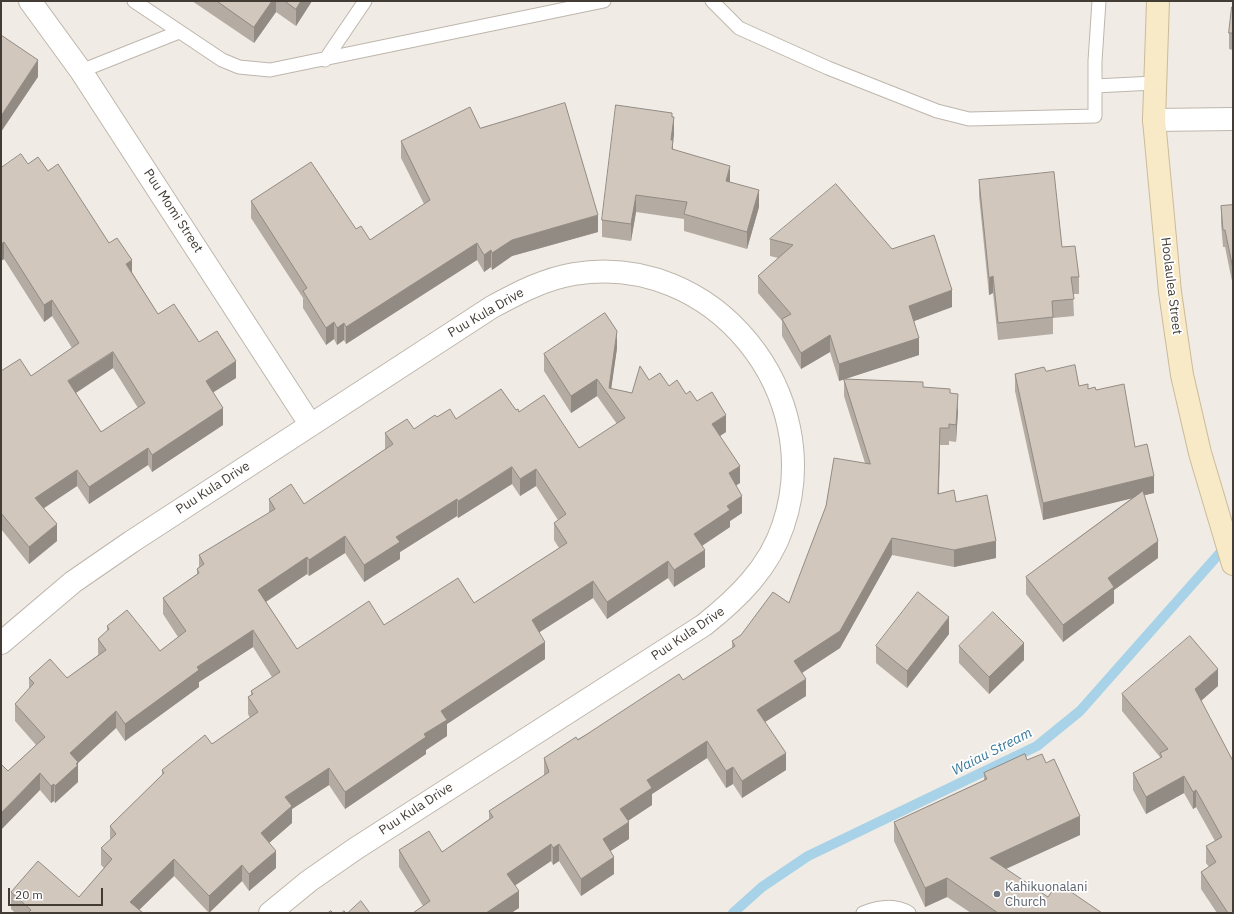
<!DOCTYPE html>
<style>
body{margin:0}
#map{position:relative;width:1234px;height:914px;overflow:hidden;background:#f0ece5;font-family:"IBM Plex Sans",sans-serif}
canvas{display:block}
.frame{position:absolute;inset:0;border:2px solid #423c35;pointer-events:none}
.scale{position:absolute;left:8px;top:888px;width:95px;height:18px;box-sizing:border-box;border:2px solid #423c35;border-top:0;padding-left:5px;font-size:12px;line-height:14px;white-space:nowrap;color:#423c35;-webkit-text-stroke:3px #fff;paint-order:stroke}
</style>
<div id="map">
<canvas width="1234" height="914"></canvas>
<div class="frame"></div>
<div class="scale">20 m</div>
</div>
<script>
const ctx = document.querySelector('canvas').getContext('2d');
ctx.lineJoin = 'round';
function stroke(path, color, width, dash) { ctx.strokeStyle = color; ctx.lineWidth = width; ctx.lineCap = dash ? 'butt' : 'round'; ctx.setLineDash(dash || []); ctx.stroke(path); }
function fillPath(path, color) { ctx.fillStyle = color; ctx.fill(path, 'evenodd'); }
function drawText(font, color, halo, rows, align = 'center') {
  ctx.font = font + ' "IBM Plex Sans",sans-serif'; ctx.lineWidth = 3.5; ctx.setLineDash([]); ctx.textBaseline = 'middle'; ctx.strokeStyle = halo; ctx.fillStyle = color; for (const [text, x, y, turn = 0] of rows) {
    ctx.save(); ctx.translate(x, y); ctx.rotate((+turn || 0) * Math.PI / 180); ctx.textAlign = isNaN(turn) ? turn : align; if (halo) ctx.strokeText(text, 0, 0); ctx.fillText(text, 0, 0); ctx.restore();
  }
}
const stream = new Path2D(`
 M733 913 762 887 808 856 1037 746 1080 711 1227 545`);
const lane = new Path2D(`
 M134 1 222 60 239 67 270 70 604 1
 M712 1 739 28 828 68 937 111 969 119 1095 116V61L1099 1
 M325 60 365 1
 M81 71 179 32
 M1095 86 1154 83
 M863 913C878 907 895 904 909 913`);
const street = new Path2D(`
 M30 1 81 71 310 424
 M1154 120 1233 119
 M1 643 73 582 131 542 492 307C518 293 544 279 574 274 714 251 828 394 783 526 769 568 738 598 704 625L355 849 309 881 270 913`);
const secondary = new Path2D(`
 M1158 1 1154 120 1170 292 1182 375 1200 453 1233 564`);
const wall = new Path2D(`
 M192 1H312L296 26 276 12 254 43Z
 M1233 7V50L1229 49V33Z
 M672 117 674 134 673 142V149L730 182 759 207 747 249 684 231V219L636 212 631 241 602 237V220Z
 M480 128 598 232 512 256 492 270 491 267 484 272 477 260 346 344 344 340 337 345 334 339 326 345 303 308V298L251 218V201L356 229 370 240 424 204 401 158V141Z
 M28 164 48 171 109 243 132 272 158 314 199 342 236 378 213 392 223 425 152 472 148 465 89 504 77 486 44 508 57 541 29 564 1 529V371L31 376 72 348 52 316 44 322 4 259 1 261V168ZM113 368 138 408 101 432 76 393Z
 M979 180 1062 247 1079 277V294H1073L1074 316 1053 318V334L998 340 993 293 989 295 979 196Z
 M1233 205V286L1225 247H1223L1221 223V206Z
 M770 239 892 249 952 307 914 321 919 355 839 381 830 352 801 369 782 336V321L758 293V276L778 258 770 256Z
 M617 348 611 389 632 393 649 380 669 386 686 394 697 401 726 432 720 436 740 483 736 485 742 513 730 521V527L702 546 705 567 674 587 668 578 607 619 593 598 539 632 545 659 447 724V736L426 750V754L345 809 329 785 292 809V823L269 843 276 868 249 891 242 881 209 913 174 876 139 910 143 913H15L11 909V892L79 897 104 868 101 865V848L110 840V826L162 775V770L212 744 250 718 248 714V697L251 695V691L272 677 253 647 199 682V687L125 741 116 728 78 763V782L55 803 54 801 51 803 40 790 8 771 36 745 15 721V704L29 689V678H67L98 655V639L107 631V626L160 651 178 637 163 614V598L197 574V569L199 567V555L269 513V499L304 504 385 449V433L414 429 437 417 456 419 516 410 519 412 579 448 617 424 597 396 571 413 544 371V354ZM512 484 520 496 536 486 558 520 554 523V540L559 548 474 603 384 625 297 649 266 602 307 574 309 576 345 553 364 582 400 559V552L457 516 458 518Z
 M1046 371 1079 386 1088 389 1096 390 1135 447 1154 493 1144 495 1158 558 1114 590V603L1063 642 1026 594V577L1132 498 1043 520 1015 391V374Z
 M844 379 923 387 950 393 958 411 956 442 949 441V445H940L939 494 956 502 996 558 954 567 892 555 840 648 802 673 806 696 765 722 786 770 742 798 733 784 726 788 707 758 652 794V805L628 821 629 839 610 851 614 874 581 896 559 861 553 865 551 861 515 885 519 908 511 913H413L423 906 399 867V850L442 852 489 819V811L544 776V758L683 680 732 648V641L789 603 865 463 844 396Z
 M949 634 907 688 876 663V646Z
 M959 646 1024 660 989 694 959 663Z
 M1218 686 1201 701 1233 913H1217L1201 889V872L1209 867 1206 863V846L1215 841 1196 807 1193 809 1184 793 1146 814 1133 790V773L1160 758V757L1122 711V694Z
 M1027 760 1080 835 1006 869 1048 897 1102 913H971L947 897 925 907 894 841V822L984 780V773Z`);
const shadedWall = new Path2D(`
 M272 1H276V12L254 43V27Z
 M301 1H312L296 26V9Z
 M38 60V77L1 132V116Z
 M674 117V134L673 142V157L671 140Z
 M730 166V183L726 181Z
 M759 190V207L747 249V232Z
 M636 195V212L631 241V224Z
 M598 215V232L512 256 492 270V253L512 240Z
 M4 242V259L1 261V244Z
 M477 243V260L346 344V327Z
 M491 250V267L484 272V255Z
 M132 260V277L126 264Z
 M993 276V293L989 295V278Z
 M952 290V307L909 323V306Z
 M52 300V316L44 322V305Z
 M334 322V339L326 345V328Z
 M344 323V340L337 345V328Z
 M617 331V348L610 397 609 388Z
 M830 335V352L801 369V353Z
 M919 338V355L839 381V364Z
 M113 352V368L68 398V381Z
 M236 361V378L206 397V381Z
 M597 379V396L571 413V396Z
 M958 394V411L956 442V425Z
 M223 408V425L152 472V455Z
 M726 415V432L712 441V424Z
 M940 428V445L938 511V494Z
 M148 448V465L89 504V487Z
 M740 466V483L729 490V473Z
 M512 467V484L458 518V501Z
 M536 469V486L520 496V479Z
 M77 470V486L35 514V498Z
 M1154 476V493L1043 520V503Z
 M742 496V513L730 521V527L694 551V534L727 506Z
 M457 499V516L400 552V559L364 582V565L396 537Z
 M57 524V541L29 564V547Z
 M345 536V553L309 576V560Z
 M892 538V555L840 648 794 678V661Z
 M996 541V558L954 567V550Z
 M1158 541V558L1114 590V603L1063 642V625L1108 578Z
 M705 550V567L674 587V570Z
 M307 557V574L258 607V590Z
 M668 561V578L607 619V602Z
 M593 581V598L532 637V620Z
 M949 617V634L907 688V671Z
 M253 630V647L199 682V687L125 741V724L197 667Z
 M545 642V659L447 724V736L426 750V754L345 809V792L424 734 441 711Z
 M1024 643V660L989 694V677Z
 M1218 669V686L1195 706V689Z
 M806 679V696L757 727V710Z
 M116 711V728L78 763V782L55 803V786L70 753Z
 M707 741V758L652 794V805L620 826V809L647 780Z
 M786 753V770L742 798V781Z
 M733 767V784L726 788V771Z
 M329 768V785L292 809V823L261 850V833L285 797Z
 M40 773V790L1 830V813Z
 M1184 776V793L1146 814V797Z
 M54 784V801L51 803V786Z
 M1196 790V807L1193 809V792Z
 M1080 816V835L990 876V858Z
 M629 822V839L603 856V839Z
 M551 844V861L507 891V874Z
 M559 844V861L553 865V848Z
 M276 851V868L249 891V874Z
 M614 857V874L581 896V879Z
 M174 859V876L136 913 130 902Z
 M242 865V881L209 913V896Z
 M947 878V897L925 907V888Z
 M519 891V908L511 913H486Z`);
const building = new Path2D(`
 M217 1H272L254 27Z
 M285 1H301L296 9Z
 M1232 7H1233V33H1229Z
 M1 35 38 60 1 116Z
 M565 103 598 215 512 240 492 253 491 250 484 255 477 243 346 327 344 323 337 328 334 322 326 328 303 291 307 288 251 201 311 162 356 229 361 226 370 240 430 200 401 141 470 107 480 128Z
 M616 105 672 113V117H674L671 140H673L672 149 730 166 726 181 759 190 747 232 684 214 687 202 636 195 631 224 602 220Z
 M21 154 28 164 38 157 48 171 58 164 109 243 117 238 132 260 126 264 158 314 174 304 199 342 217 331 236 361 206 381 223 408 152 455 148 448 89 487 77 470 35 498 57 524 29 547 1 513V371L20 359 31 376 79 343 52 300 44 305 4 242 1 244V168ZM113 352 145 403 101 432 68 381Z
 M1054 172 1062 247 1075 246 1079 277H1071L1074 299 1052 301 1053 317 998 323 993 276 989 278 979 180Z
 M836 184 892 249 934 235 952 290 909 306 919 338 839 364 830 335 801 353 782 319 791 314 758 276 793 245 770 239Z
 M1233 205V269L1225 230H1223L1221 206Z
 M605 313 617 331 609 388 632 393 640 366 649 380 660 373 669 386 677 380 686 394 690 391 697 401 712 392 726 415 712 424 740 466 729 473 742 496 727 506 730 510 694 534 705 550 674 570 668 561 607 602 593 581 532 620 545 642 441 711 447 720 424 734 426 737 345 792 329 768 285 797 292 806 261 833 276 851 249 874 242 865 209 896 174 859 130 902 143 913H28L31 910 11 892 38 861 79 897 112 859 101 848 116 834 110 826 164 773 162 770 205 735 212 744 258 712 248 697 253 694 251 691 280 672 253 630 197 667 199 670 125 724 116 711 70 753 78 762 76 764 78 765 55 786 54 784 51 786 40 773 1 813V764L8 771 45 737 15 704 34 683 29 678 50 659 67 678 106 650 98 639 109 629 107 626 127 610 160 651 186 631 163 598 199 573 197 569 204 564 199 555 275 509 269 499 291 484 304 504 393 444 385 433 407 419 414 429 435 415 437 417 450 409 456 419 501 389 516 410 518 409 519 412 544 395 579 448 625 418 597 379 571 396 544 354ZM512 467 520 479 536 469 566 514 554 523 567 543 474 603 458 578 384 625 369 601 297 649 258 590 307 557 309 560 345 536 364 565 400 542 396 537 457 499 458 501Z
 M1075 365 1079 386 1088 384V389L1095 387 1096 390 1124 384 1135 447 1147 444 1154 476 1043 503 1015 374 1044 367 1046 371Z
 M844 379 923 382V387L950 389V393L958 394 956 425 949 424V428H940L938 494 954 490 956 502 987 495 996 541 954 550 892 538 840 631 794 661 806 679 757 710 786 753 742 781 733 767 726 771 707 741 647 780 652 788 620 809 629 822 603 839 614 857 581 879 559 844 553 848 551 844 507 874 519 891 486 913H413L430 901 399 850 429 831 442 852 493 817 489 811 549 772 544 758 576 737 578 740 679 674 683 680 735 646 732 641 741 635 773 592 789 603 826 506 834 458 870 464Z
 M1143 491 1158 541 1108 578 1114 587 1063 625 1026 577Z
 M918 592 949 617 907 671 876 646Z
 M993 612 1024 643 989 677 959 646Z
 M1190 636 1218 669 1195 689 1233 761V913H1228L1201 872 1216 862 1206 846 1222 837 1196 790 1193 792 1184 776 1146 797 1133 773 1162 757 1160 753 1168 749 1122 694Z
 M1025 754 1027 760 1042 754 1046 763 1054 759 1080 816 990 858 1048 897 1058 883 1102 913H998L947 878 925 888 894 822 987 779 984 773Z
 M361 901 370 913H348Z
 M331 911 333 913H328Z
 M344 911 346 913H342Z`);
const markers = [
 [997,894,4,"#6b7280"]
];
const streetNames = [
 ["Puu Momi Street",173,211,57],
 ["Hoolaulea Street",1171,286,83],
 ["Puu Kula Drive",486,313,-30],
 ["Puu Kula Drive",213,488,-33],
 ["Puu Kula Drive",688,634,-34],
 ["Puu Kula Drive",416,809,-33]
];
const worshipNames = [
 ["Kahikuonalani",1005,887],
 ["Church",1005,902]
];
const waterNames = [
 ["Waiau Stream",992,752,-27]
];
stroke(stream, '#a7d2e7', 10);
stroke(lane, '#beb6ac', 15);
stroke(street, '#beb6ac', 24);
stroke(secondary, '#cbbb99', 24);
stroke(lane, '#fff', 13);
stroke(street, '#fff', 22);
stroke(secondary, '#f8e9c7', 22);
fillPath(wall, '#b4aba2');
fillPath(shadedWall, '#928b84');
fillPath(building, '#d1c7bc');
stroke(building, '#928b84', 1);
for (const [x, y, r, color] of markers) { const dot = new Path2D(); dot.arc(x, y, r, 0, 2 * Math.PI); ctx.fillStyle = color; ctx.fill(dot); stroke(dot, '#fff', 1.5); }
drawText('13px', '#423c35', '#fff', streetNames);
drawText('13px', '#5b616d', '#fff', worshipNames, 'left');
drawText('italic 14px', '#39799b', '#fff', waterNames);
</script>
